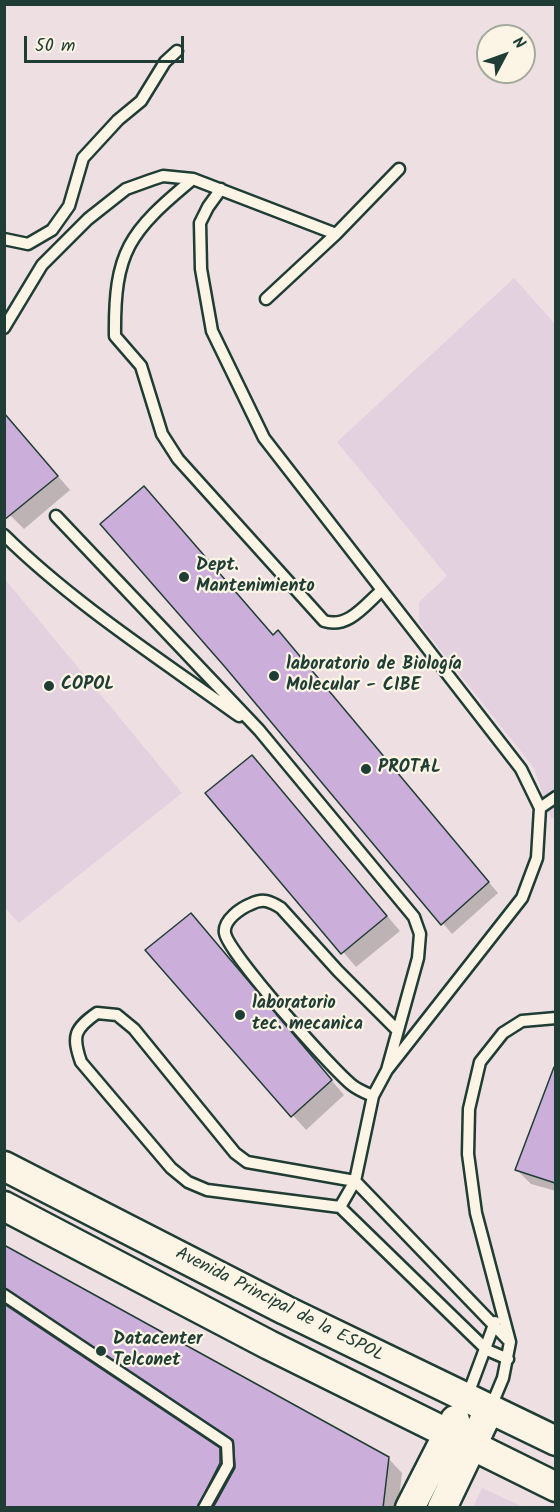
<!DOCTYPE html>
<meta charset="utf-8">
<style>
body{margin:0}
#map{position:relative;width:560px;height:1512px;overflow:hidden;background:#eee0e2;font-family:Kalam,sans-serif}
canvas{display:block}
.frame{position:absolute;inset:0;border:6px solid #1f3d34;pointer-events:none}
.north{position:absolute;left:476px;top:24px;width:60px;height:60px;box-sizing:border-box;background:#fcf5e5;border:2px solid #a4ab9e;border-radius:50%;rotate:49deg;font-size:16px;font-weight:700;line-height:24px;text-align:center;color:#1f3d34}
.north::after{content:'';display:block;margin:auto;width:21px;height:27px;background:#1f3d34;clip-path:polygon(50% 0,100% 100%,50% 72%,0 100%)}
.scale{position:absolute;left:24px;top:36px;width:160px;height:27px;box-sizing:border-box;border:3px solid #1f3d34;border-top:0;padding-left:8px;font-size:18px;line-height:21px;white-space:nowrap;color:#1f3d34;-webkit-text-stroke:4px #fcf5e5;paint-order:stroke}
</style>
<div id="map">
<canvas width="560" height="1512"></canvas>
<div class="frame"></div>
<div class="north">N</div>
<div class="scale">50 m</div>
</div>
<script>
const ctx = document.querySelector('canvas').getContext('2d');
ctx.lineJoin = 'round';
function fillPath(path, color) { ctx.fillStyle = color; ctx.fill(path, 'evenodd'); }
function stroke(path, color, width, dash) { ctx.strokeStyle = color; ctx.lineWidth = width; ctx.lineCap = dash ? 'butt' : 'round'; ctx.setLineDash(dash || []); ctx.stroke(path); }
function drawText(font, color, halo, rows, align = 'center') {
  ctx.font = font + ' Kalam,sans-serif'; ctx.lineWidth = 4.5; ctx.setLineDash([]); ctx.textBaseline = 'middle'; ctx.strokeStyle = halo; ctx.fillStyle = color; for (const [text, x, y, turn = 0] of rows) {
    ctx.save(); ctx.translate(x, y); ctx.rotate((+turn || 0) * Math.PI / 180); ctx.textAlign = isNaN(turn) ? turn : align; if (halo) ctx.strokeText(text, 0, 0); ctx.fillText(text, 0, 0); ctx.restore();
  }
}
const built = new Path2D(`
 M514 278 555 324 556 816 551 819 534 768 419 623V602L447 576 337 442Z
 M4 578 182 793 19 923 4 907Z
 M482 1488 524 1507H473Z`);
const shadow = new Path2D(`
 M4 413 70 490 24 529 4 509Z
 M274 636 288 643 498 893 452 934 226 666Z
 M252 757 400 931 356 967 208 793Z
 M191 915 344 1095 306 1130 147 951Z
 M555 1067 556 1191 531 1184 517 1170Z
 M4 1247 388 1458 402 1473 398 1508H4ZM23 1302 235 1444 236 1467 219 1449 10 1310 12 1304Z`);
const building = new Path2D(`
 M4 413 58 476 4 520Z
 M144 486 273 635 278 630 489 882 441 925 225 667 100 524Z
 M252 755 387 916 341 954 205 793Z
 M191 913 332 1080 291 1117 145 950Z
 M554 1067 555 1068V1183L515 1170Z
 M4 1245 389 1457 383 1508H213L235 1468 233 1440 4 1288Z
 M4 1304 220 1448V1463L197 1508H4Z`);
const lane = new Path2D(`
 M193 179C129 232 114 251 115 336L141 366 162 434 178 459 324 621C348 629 365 605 382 590
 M221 189 208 207 200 223 201 269 212 331 264 438 521 769 540 808 537 858 522 898 387 1070
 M4 239 28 244 52 230 69 206 83 158 118 120 141 101 165 62 177 51
 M266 299 336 234
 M4 328 42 265 88 219 126 189 151 180 163 176 193 179 336 234 399 169
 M56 516 259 730 414 917 420 934 418 958 387 1070 373 1096 355 1181 340 1207
 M4 535C73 603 160 659 239 716
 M540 808 556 797
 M373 1096C366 1093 358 1090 352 1085 332 1069 228 953 225 933 223 920 241 908 251 904 263 898 270 901 281 908L338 971 396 1029
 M4 1295 227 1444 228 1465 204 1508
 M508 1359 487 1350 340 1207 207 1190 188 1182 171 1168 81 1062C72 1036 74 1029 97 1013L117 1015 134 1029 235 1153 247 1162 355 1181 510 1342
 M467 1397 495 1322
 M490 1409 503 1378 510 1342 476 1213 468 1154 469 1109 480 1062 503 1033 522 1021 556 1018`);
const secondary = new Path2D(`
 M4 1166 285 1310 556 1441
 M4 1206 269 1345 556 1487
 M410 1508 455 1420
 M442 1508 489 1410`);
const markers = [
 [184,577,6,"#1f3d34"],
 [274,676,6,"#1f3d34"],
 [49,686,6,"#1f3d34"],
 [366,769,6,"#1f3d34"],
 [240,1015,6,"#1f3d34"],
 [101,1351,6,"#1f3d34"]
];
const poiNames = [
 ["Dept.",196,567],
 ["Mantenimiento",196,588],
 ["laboratorio de Biología",286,666],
 ["Molecular - CIBE",286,687],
 ["COPOL",61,686],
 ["PROTAL",378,769],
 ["laboratorio",252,1005],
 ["tec. mecanica",252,1026],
 ["Datacenter",113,1341],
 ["Telconet",113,1362]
];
const streetNames = [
 ["Avenida Principal de la ESPOL",279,1306,27]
];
fillPath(built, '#e4d1e0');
fillPath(shadow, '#0003');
fillPath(building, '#ccaedb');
stroke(building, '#1f3d34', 1.5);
stroke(lane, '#1f3d34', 15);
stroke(secondary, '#1f3d34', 33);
stroke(lane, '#fcf5e5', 10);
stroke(secondary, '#fcf5e5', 28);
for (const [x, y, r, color] of markers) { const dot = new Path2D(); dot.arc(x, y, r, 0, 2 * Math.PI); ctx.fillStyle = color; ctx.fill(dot); stroke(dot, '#fcf5e5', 2); }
drawText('bold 18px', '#1f3d34', '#fcf5e5', poiNames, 'left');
drawText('18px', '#1f3d34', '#fcf5e5', streetNames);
</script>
